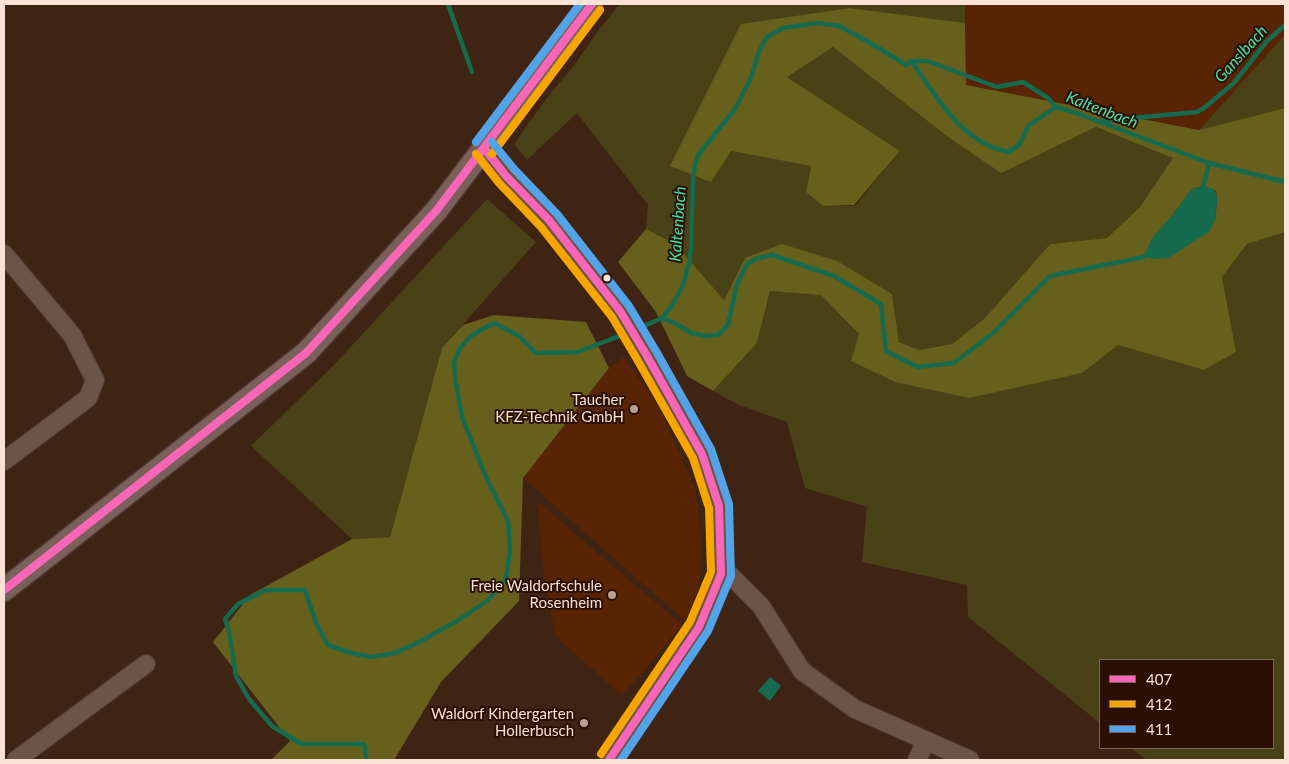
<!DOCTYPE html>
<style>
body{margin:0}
#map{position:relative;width:1289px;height:764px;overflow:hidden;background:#3f2414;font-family:Lato,sans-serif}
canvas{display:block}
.frame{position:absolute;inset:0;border:5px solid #fae2d6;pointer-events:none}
.legend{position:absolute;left:1099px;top:659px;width:175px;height:90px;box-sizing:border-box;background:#2b0f02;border:1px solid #7e6357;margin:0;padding:6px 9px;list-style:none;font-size:15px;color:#fae2d6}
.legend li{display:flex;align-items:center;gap:10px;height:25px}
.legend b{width:25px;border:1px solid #7e6357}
</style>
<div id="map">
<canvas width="1289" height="764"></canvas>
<div class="frame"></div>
<ul class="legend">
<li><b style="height:6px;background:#fa66b7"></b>407</li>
<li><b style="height:6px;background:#f7a600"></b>412</li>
<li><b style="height:6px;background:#53a3e8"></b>411</li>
</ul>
</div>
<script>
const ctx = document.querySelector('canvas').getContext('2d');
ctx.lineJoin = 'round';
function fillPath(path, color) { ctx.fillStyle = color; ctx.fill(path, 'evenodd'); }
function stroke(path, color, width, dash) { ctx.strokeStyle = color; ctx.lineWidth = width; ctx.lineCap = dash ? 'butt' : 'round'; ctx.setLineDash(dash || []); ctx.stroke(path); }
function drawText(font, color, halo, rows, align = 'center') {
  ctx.font = font + ' Lato,sans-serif'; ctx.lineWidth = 4; ctx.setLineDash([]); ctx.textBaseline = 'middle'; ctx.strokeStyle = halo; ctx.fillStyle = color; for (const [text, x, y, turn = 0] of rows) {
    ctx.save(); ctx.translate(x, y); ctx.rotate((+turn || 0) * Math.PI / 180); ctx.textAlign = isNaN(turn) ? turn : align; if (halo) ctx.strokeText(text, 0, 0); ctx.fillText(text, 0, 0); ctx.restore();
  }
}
const built = new Path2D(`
 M965 4H1285V37L1199 130 966 85Z
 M624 357 660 409 696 491 702 548 698 589 685 621 523 478 609 368Z
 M537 501 682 625 622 696 555 635 544 572Z`);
const green = new Path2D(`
 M620 4H965V23L850 8 741 25 731 151 811 166 806 192 823 206H855L900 151 787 77 833 47 948 137 1001 172 1096 127 1174 157 1140 207 1107 238 1050 244 985 318 952 344 919 350 899 342 892 294 745 258 724 300 675 245 646 229 648 205 577 113 527 160 514 144 546 99 572 68 601 27Z
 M1285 35V108L1199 130Z
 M487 199 536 242 442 348 390 537 352 539 251 446 334 365Z
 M1285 232V760H1147L1131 748H1273V660H1100V723L968 617 967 585 862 562 867 507 805 488 787 422 739 405 713 391 757 343 770 291 821 294 859 334 852 361 895 382 1082 373 1118 345 1204 370 1236 352 1222 277 1247 244Z`);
const forest = new Path2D(`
 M850 8 965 23 966 85 1199 130 1285 108V232L1247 244 1222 277 1236 352 1204 370 1118 345 1082 373 969 398 895 382 851 361 859 334 821 295 770 291 757 343 713 391 687 376 656 312 618 262 646 229 675 244 724 300 745 258 782 244 837 261 892 294 899 342 919 350 952 344 985 318 1050 244 1107 238 1140 207 1173 158 1096 127 1001 173 948 137 833 47 787 77 900 151 854 205 823 206 806 192 811 166 731 151 711 182 670 166 741 24ZM1199 187 1210 188 1216 191 1217 201 1215 221 1173 214 1192 189Z
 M494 315 586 322 609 368 523 478 519 601 441 682 394 760H271L290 741 213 642 250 595 352 539 390 537 442 348 463 325Z`);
const water = new Path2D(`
 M1199 187 1211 188 1216 192 1217 201 1215 221 1209 232 1168 258 1156 259 1144 257 1152 238 1173 214 1192 189Z
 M770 677 781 686 770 701 758 691Z`);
const stream = new Path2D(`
 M448 4 472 72
 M911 61C938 98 960 142 1008 152L1019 145 1028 126 1056 107
 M1101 121 1197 112 1204 108 1234 83 1266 42 1285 25
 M1202 191 1209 163
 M662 318 675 323 691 333 705 336 718 335 728 325 737 284 747 264 758 258 772 255 834 276 881 304 886 351 917 367 954 363 992 334 1050 276 1144 257 1147 254
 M637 329 662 318 673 304 683 285 689 263 691 248 693 179 695 165 698 155 735 109 751 78 759 51 767 37 783 28 818 23 839 26 867 41 906 65 911 61H927L997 87 1023 82 1048 98 1056 107 1076 113 1209 163 1285 182
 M366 760 364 744H301L272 726 249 699 236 676 229 631 225 619 238 604 266 590H305L316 623 328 645 351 653 371 657 395 653 419 642 457 621 487 601 506 579 510 549 508 521 486 477 462 417 456 383 454 362 460 348 472 335 494 323 519 336 536 353 578 352 627 333`);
const minor = new Path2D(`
 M484 148 506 176 549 220 620 311 647 356 702 454 719 506 721 574 699 627 609 760
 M4 254 72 335 95 380 88 398 4 461
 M721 574 731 576 761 606 802 671 855 709 970 760
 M16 760 146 664
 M917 760 926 741`);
const major = new Path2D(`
 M4 590 306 353 436 211 484 148 592 4`);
const bus1 = new Path2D(`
 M484 148 506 176 549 220 620 311 647 356 702 454 719 506 721 574 699 627 609 760
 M4 590 306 353 436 211 592 4`);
const bus2 = new Path2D(`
 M476 154 499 183 541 227 612 317 638 361 693 458 709 508 711 572 690 622 601 754
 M492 154 600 10`);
const bus3 = new Path2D(`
 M476 142 580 4
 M492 142 514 169 557 214 629 306 656 351 711 449 729 504 731 576 708 631 621 760`);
const markers = [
 [607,278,4.5,"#fae2d6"],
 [634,409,5,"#b9a092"],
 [612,595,5,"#b9a092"],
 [584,723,5,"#b9a092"]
];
const poiNames = [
 ["Taucher",624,400],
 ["KFZ-Technik GmbH",624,417],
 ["Freie Waldorfschule",602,586],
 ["Rosenheim",602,603],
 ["Waldorf Kindergarten",574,714],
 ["Hollerbusch",574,731]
];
const waterNames = [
 ["Ganslbach",1241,54,-48],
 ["Kaltenbach",1102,110,21],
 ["Kaltenbach",678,224,-86]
];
fillPath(built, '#582404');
fillPath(green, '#494216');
fillPath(forest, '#67601c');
fillPath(water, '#166a4e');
stroke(stream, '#166a4e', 4.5);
stroke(minor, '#4f3b31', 20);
stroke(major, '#4f3b31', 25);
stroke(minor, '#6c5446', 18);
stroke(major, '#7a605a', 22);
stroke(bus1, '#fa66b7', 8);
stroke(bus2, '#f7a600', 8);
stroke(bus3, '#53a3e8', 8);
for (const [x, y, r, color] of markers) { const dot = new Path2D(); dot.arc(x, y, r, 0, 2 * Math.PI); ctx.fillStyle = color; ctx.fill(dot); stroke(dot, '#2b0f02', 2); }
drawText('15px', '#fae2d6', '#2b0f02', poiNames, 'right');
drawText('italic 16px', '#46e2ae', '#2b0f02', waterNames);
</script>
